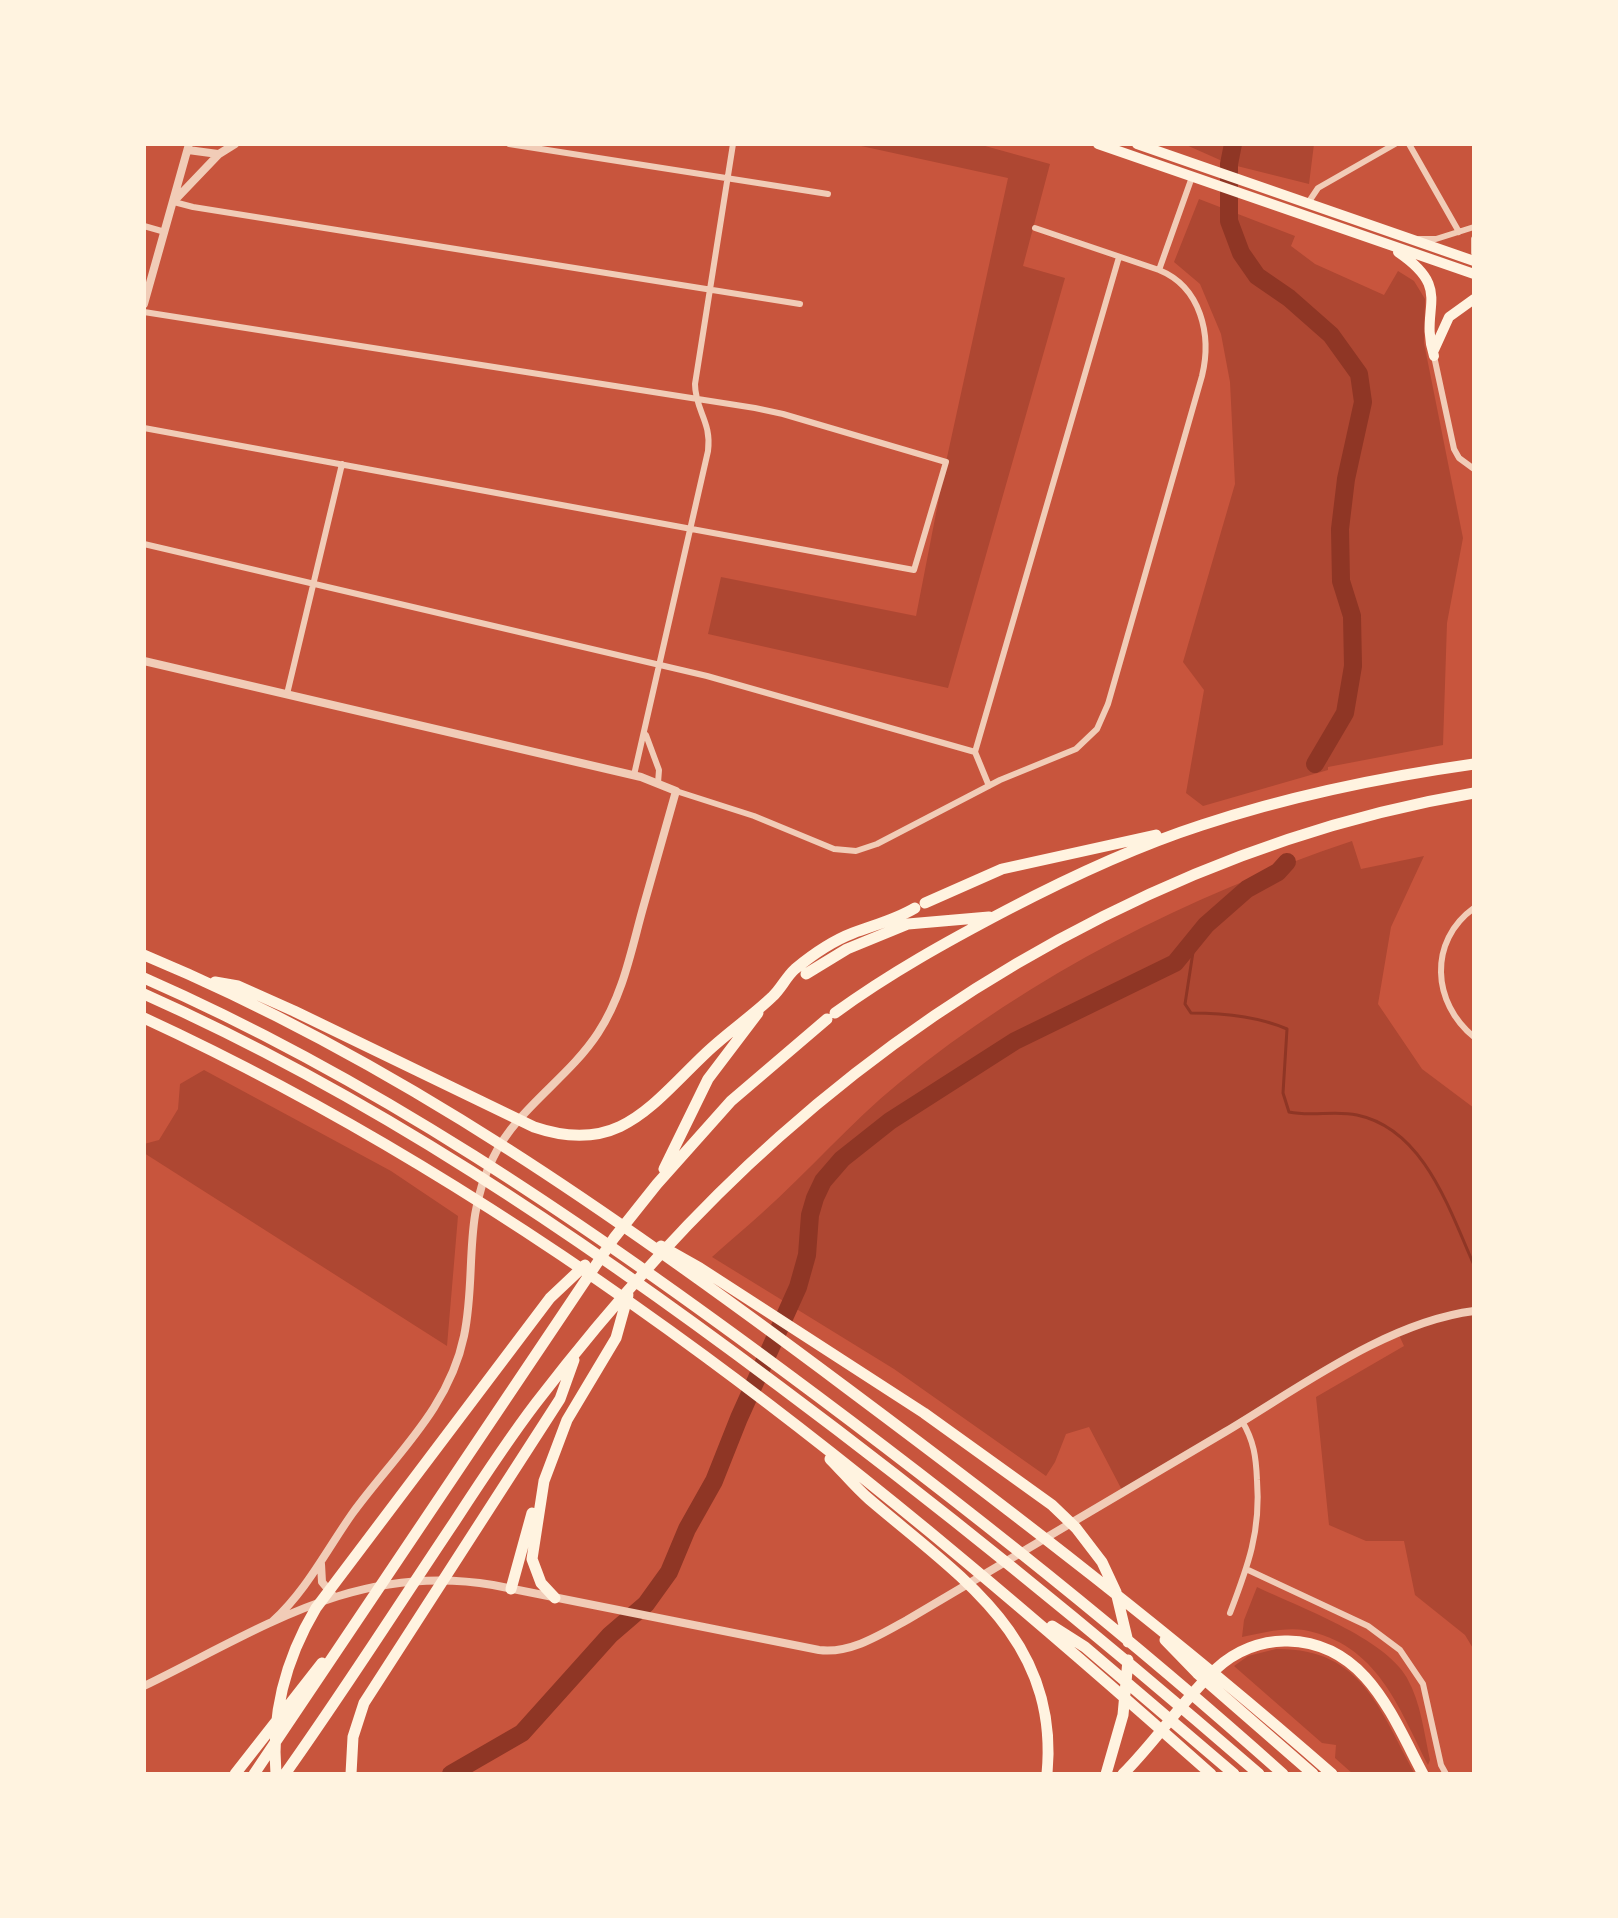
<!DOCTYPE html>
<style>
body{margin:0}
#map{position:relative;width:1618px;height:1918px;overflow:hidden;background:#c8553d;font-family:"Asap Condensed",sans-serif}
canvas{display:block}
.frame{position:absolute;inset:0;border:146px solid #fff3e0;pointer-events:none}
</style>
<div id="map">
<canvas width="1618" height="1918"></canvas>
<div class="frame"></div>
</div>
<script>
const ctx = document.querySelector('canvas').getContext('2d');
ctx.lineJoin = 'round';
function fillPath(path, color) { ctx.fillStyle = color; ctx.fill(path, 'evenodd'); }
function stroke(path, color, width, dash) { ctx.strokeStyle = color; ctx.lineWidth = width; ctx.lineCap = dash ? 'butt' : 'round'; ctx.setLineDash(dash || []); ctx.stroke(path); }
const green = new Path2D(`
 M852 144H978L1050 164 1023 266 1065 278 948 688 708 634 721 577 916 616 946 462 1008 178Z
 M1184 144H1314L1309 184 1229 164Z
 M1199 199 1295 236 1291 246 1315 264 1384 295 1398 271 1414 281 1425 299 1424 343 1463 538 1447 623 1443 745 1328 767V770L1203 806 1186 793 1204 690 1183 662 1235 484 1230 382 1221 334 1200 284 1174 262Z
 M1352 841 1361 869 1424 856 1391 927 1378 1004 1422 1069 1474 1108V1650L1465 1635 1415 1595 1404 1541H1366L1329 1525 1316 1397 1404 1346 1398 1333 1332 1368 1123 1492 1089 1427 1066 1434 1055 1462 1046 1476 894 1369 712 1257C728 1242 746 1228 762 1213 809 1171 850 1123 899 1083 1033 974 1188 896 1352 841Z
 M204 1070 391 1171 458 1216 447 1346 144 1153V1144L159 1140 178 1109 180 1084Z
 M1257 1587C1299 1607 1385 1638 1407 1678 1421 1703 1424 1733 1430 1760L1428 1765C1398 1706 1377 1644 1304 1630 1284 1627 1261 1633 1242 1637L1244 1620Z
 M1276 1649C1362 1648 1379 1709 1415 1774H1353L1335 1758 1336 1745 1322 1743 1234 1666 1248 1656Z`);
const stream = new Path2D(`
 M1195 939 1185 1004 1191 1013C1223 1013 1257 1016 1287 1029L1283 1093 1289 1112C1312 1117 1334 1110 1357 1115 1424 1129 1449 1209 1474 1265`);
const river = new Path2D(`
 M1233 144 1229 164V221L1241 253 1257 276 1289 298 1331 335 1359 374 1363 402 1346 479 1340 529 1341 581 1352 616 1353 666 1345 713 1315 764
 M451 1774 522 1733 610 1635 646 1604 669 1572 687 1529 714 1481 739 1418 798 1287 807 1255 810 1215 815 1198 823 1181 842 1159 890 1121 1015 1041 1175 963 1206 925 1247 889 1278 872 1287 862`);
const minor = new Path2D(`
 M509 144 828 194
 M1409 144 1459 232
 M174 202 193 207 800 304
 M1308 203 1318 188 1395 144
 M144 226 165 232
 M1419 239H1436L1474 227
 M1474 239V253
 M1159 270 1192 177
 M144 312 755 408 783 414 946 462 914 570 144 428
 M1434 356 1454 449 1459 458 1474 469
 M144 544 707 676 975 752
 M287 694 342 464
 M646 735 659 770 658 783
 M634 775 708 451C712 422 695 410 695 384L733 144
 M989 786 975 752 1119 257
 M676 791 754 816 834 849 856 851 877 844 1000 780 1076 749 1097 729 1108 704 1202 376C1212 335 1201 287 1159 270L1035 228
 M1474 908C1428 941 1432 1003 1474 1037
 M1246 1569 1368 1626 1400 1650 1423 1684 1441 1765 1446 1774
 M1230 1613C1248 1566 1261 1531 1257 1480 1256 1457 1254 1441 1242 1421`);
const tertiary = new Path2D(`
 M188 150 218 154
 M175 200 219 154 235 144
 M144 304 189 144
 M144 661 641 777 676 791C665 830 654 869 643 908 631 951 623 995 598 1033 568 1079 517 1108 493 1158 462 1220 477 1274 464 1336 449 1409 394 1456 352 1514 326 1551 306 1591 273 1621
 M321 1564 322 1582 332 1594
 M144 1686C261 1629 356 1562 493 1585L819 1650C850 1654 880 1635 907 1620 1013 1557 1119 1495 1225 1432 1299 1388 1387 1322 1474 1311`);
const trunk = new Path2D(`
 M1098 144 1474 274
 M1137 144 1474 261
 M1398 252C1455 291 1418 306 1434 356
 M1434 350 1449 317 1474 299`);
const motorway = new Path2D(`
 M925 903 1002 869 1156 835
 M144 955C399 1061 628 1224 848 1389 1014 1513 1177 1638 1332 1774
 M806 974 847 949 908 924 989 917
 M144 978C374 1079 580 1220 781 1369 954 1497 1123 1631 1283 1774
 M215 982 238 986 294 1011 534 1127C619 1156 651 1105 706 1053 727 1033 751 1017 772 997 781 989 786 977 795 969 812 955 832 941 853 933 874 925 895 920 915 908
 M144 994C373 1096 579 1236 779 1386 944 1509 1103 1639 1259 1774
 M835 1013C890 973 948 941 1007 910 1070 877 1134 847 1202 825 1290 796 1382 777 1474 764
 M144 1018C543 1202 885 1484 1211 1774
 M664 1169 708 1079 758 1013
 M661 1246 700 1268 924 1413 1052 1505 1076 1528 1102 1562 1116 1592 1128 1642
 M830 1459C843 1472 855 1487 869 1499 959 1576 1060 1638 1047 1774
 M511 1589 532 1513
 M555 1598 541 1583 532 1559 544 1481 567 1420 616 1338 628 1295
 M1052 1626 1085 1647 1234 1774
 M1165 1640 1197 1673 1313 1774
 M235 1774 322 1663
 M254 1774 614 1238 657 1184 731 1101 827 1019
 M276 1774C271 1715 285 1660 316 1608L550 1298 585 1265
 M285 1774C344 1691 398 1606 455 1521 481 1481 507 1441 536 1403 609 1308 690 1216 779 1137 972 965 1218 836 1474 793
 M351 1774 353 1737 364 1703 560 1399 574 1360
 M1106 1774 1123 1715 1128 1660
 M1123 1774C1156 1741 1182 1701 1216 1669 1235 1651 1262 1640 1288 1641 1366 1643 1392 1716 1423 1774`);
fillPath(green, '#ae4732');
stroke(stream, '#8f3625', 3);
stroke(river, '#8f3625', 18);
stroke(minor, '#f1ccb7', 6);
stroke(tertiary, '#f1ccb7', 8);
stroke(trunk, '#fff3e0', 10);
stroke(motorway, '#fff3e0', 11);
</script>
